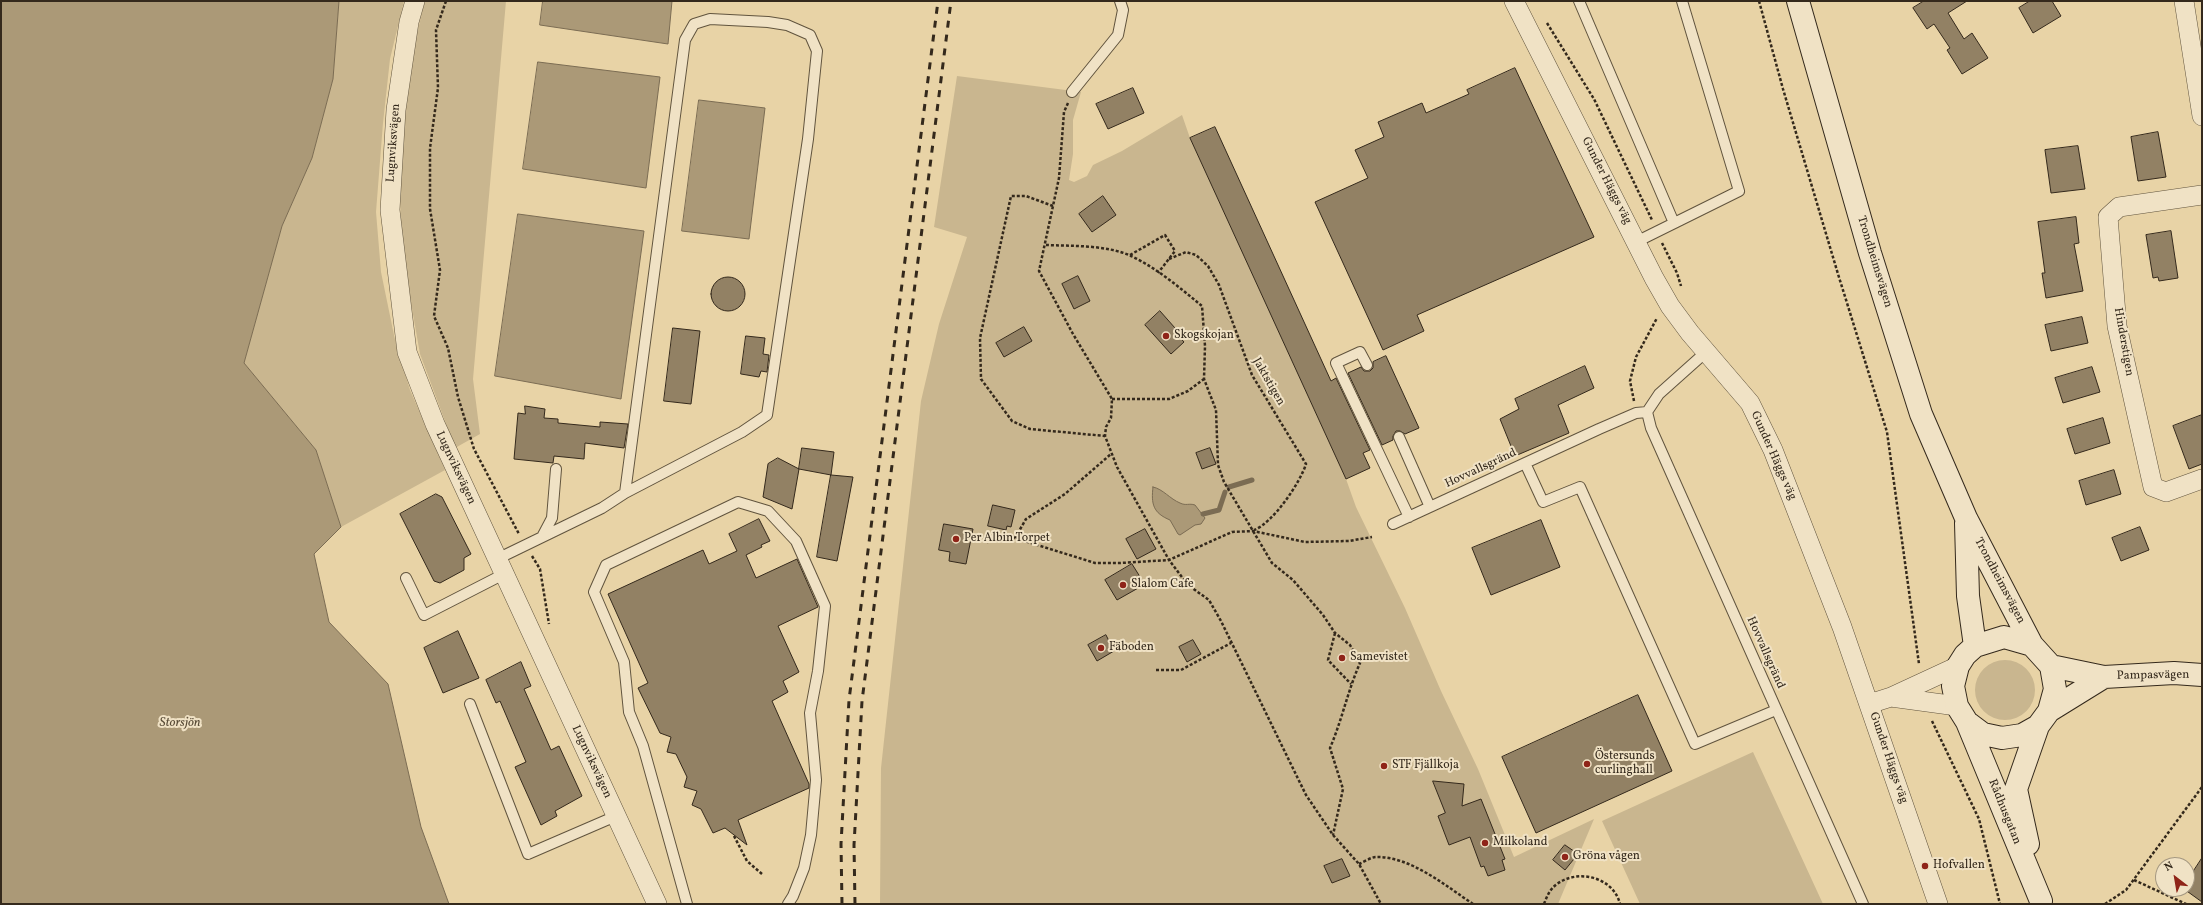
<!DOCTYPE html>
<meta charset="utf-8">
<style>
body{margin:0}
#map{position:relative;width:2203px;height:905px;overflow:hidden;background:#e8d3a6;font-family:Vollkorn,serif}
canvas{display:block}
.frame{position:absolute;inset:0;border:2px solid #34291c;pointer-events:none}
.north{position:absolute;left:2155px;top:857px;width:40px;height:40px;box-sizing:border-box;background:#f0e2c5;border:1px solid #a59881;border-radius:50%;rotate:329deg;font-size:11px;font-weight:700;line-height:16px;text-align:center;color:#34291c}
.north::after{content:'';display:block;margin:auto;width:14px;height:18px;background:#8f2418;clip-path:polygon(50% 0,100% 100%,50% 72%,0 100%)}
</style>
<div id="map">
<canvas width="2203" height="905"></canvas>
<div class="frame"></div>
<div class="north">N</div>
</div>
<script>
const ctx = document.querySelector('canvas').getContext('2d');
ctx.lineJoin = 'round';
function fillPath(path, color) { ctx.fillStyle = color; ctx.fill(path, 'evenodd'); }
function stroke(path, color, width, dash) { ctx.strokeStyle = color; ctx.lineWidth = width; ctx.lineCap = dash ? 'butt' : 'round'; ctx.setLineDash(dash || []); ctx.stroke(path); }
function drawText(font, color, halo, rows, align = 'center') {
  ctx.font = font + ' Vollkorn,serif'; ctx.lineWidth = 4; ctx.setLineDash([]); ctx.textBaseline = 'middle'; ctx.strokeStyle = halo; ctx.fillStyle = color; for (const [text, x, y, turn = 0] of rows) {
    ctx.save(); ctx.translate(x, y); ctx.rotate((+turn || 0) * Math.PI / 180); ctx.textAlign = isNaN(turn) ? turn : align; if (halo) ctx.strokeText(text, 0, 0); ctx.fillText(text, 0, 0); ctx.restore();
  }
}
const green = new Path2D(`
 M339 1H404L390 59 383 123 376 212 381 272 395 340 410 390 445 470 341 527 316 450 244 363 282 226 312 158 333 79Z
 M425 1H506L473 379 480 434 455 448 420 354 402 252 399 162 414 45Z
 M957 76 1081 92 1073 120V154L1069 180 1074 182 1087 176 1093 165 1122 151 1182 115 1190 138 1346 479 1356 507 1405 608 1441 691 1478 769 1514 857 1594 819 1558 904H880L881 768 921 401 939 324 967 237 934 227Z
 M1975 690a30 30 0 1 1 60 0a30 30 0 1 1-60 0Z
 M1753 752 1823 904H1640L1602 821Z`);
const water = new Path2D(`
 M1 1H339L333 79 312 158 282 226 244 363 316 450 341 527 314 554 329 622 388 684 421 827 449 904H1Z
 M543 1H672L668 44 540 25Z
 M538 62 660 77 646 188 523 169Z
 M699 100 765 108 749 239 682 231Z
 M518 214 644 231 621 399 495 376Z
 M1153 487C1163 489 1170 499 1180 503 1186 506 1189 503 1195 505L1205 518 1201 524 1195 525 1180 535 1178 534 1170 520C1153 513 1151 504 1153 487Z`);
const stream = new Path2D(`
 M1229 487 1252 480
 M1203 514 1219 510 1225 492`);
const building = new Path2D(`
 M1924 1H1967L1948 13 1964 39 1972 33 1988 58 1962 74 1947 50 1950 48 1934 24 1927 29 1913 8Z
 M2030 1H2052L2061 16 2033 33 2019 8Z
 M1515 68 1594 237 1417 315 1424 331 1383 350 1315 202 1368 178 1355 150 1384 137 1378 122 1422 103 1426 113 1469 94 1467 90Z
 M1133 88 1144 113 1108 129 1096 104Z
 M1215 127 1331 381 1336 378 1370 450 1363 453 1370 468 1346 479 1190 138Z
 M2158 132 2166 177 2138 181 2131 137Z
 M2078 146 2085 189 2051 193 2045 150Z
 M1103 196 1116 215 1092 232 1079 214Z
 M2076 217 2079 243 2074 244 2083 291 2046 298 2042 273H2045L2038 222Z
 M2171 231 2178 278 2159 281 2158 277 2153 278 2146 235Z
 M1078 276 1090 301 1074 309 1062 284Z
 M711 294a17 17 0 1 1 34 0a17 17 0 1 1-34 0Z
 M1160 311 1175 328 1173 330 1184 342 1171 354 1145 325Z
 M2082 317 2088 343 2051 351 2045 325Z
 M1024 327 1032 341 1004 357 996 343Z
 M673 328 700 331 691 404 664 401Z
 M746 336 765 338 763 354 769 355 767 372 761 371 759 377 741 374Z
 M1386 356 1419 428 1405 434 1400 431H1396L1393 436V440L1382 445 1348 373 1361 367 1364 371H1370L1373 368V362Z
 M1585 366 1594 388 1558 405 1569 433 1515 456 1500 419 1519 409 1515 399Z
 M2092 367 2100 392 2063 403 2055 378Z
 M525 406 545 409 544 418 558 419V423L600 427V422L628 424 624 448 585 443 584 459 554 456 553 463 514 459 518 413 525 414Z
 M2202 415V464L2189 469 2173 426Z
 M2103 418 2110 443 2075 454 2067 429Z
 M802 448 834 452 831 475 799 469Z
 M1210 448 1216 464 1202 469 1196 453Z
 M778 458 799 469 792 509 763 497 768 464Z
 M2114 470 2121 494 2086 505 2079 481Z
 M831 475 853 477 837 561 817 557Z
 M436 494 442 497 471 554 464 558V570L440 583 434 581 400 514Z
 M993 505 1015 510 1011 527 1007 526 1006 530 988 526Z
 M759 519 770 541 761 545 762 547 746 555 756 578 797 559 818 607 778 626 799 672 783 681 788 692 772 701 809 784V788L738 820 747 845 725 828 713 833 701 809 692 805 697 791 684 787 687 777 676 754 667 752 671 737 660 733 638 688 648 683 608 594 703 550 709 564 737 551 729 534Z
 M1541 520 1560 567 1491 595 1472 548Z
 M944 524 973 529 966 564 949 561 950 552 939 550Z
 M2140 527 2149 550 2121 561 2112 538Z
 M1145 529 1156 549 1137 559 1126 539Z
 M1132 564 1142 580 1137 583 1140 587 1117 600 1105 580Z
 M458 631 479 678 443 693 424 648Z
 M1106 635 1114 651 1097 661 1088 645Z
 M1193 640 1201 654 1187 662 1179 647Z
 M521 662 531 686 524 689 551 750 559 746 582 796 555 811 557 816 541 825 515 767 526 762 500 701 496 703 486 680Z
 M1638 695 1672 771 1536 833 1502 757Z
 M1433 781 1464 784 1462 806 1481 799 1505 859 1502 860 1505 870 1488 876 1484 866 1481 867 1470 837 1449 845 1438 816 1445 813Z
 M1565 845 1578 854 1565 870 1553 860Z
 M2202 858V902L2184 889H2187V881Z
 M1342 859 1350 876 1332 883 1324 866Z`);
const path = new Path2D(`
 M446 1 436 30 438 88 430 148V209L440 270 434 316 448 348 458 397 474 449 519 534
 M1759 1 1783 89 1838 274 1887 432 1919 664
 M1547 23 1594 99 1652 220
 M1068 103 1064 112 1059 178 1039 271 1073 334 1112 399 1111 418 1106 427 1105 436 1117 467 1169 560 1188 585 1209 600 1221 621 1306 795 1333 835 1359 864 1381 904
 M1053 206 1026 196H1011L980 338 981 379 1012 421 1030 429 1105 436
 M1662 243 1677 273 1681 286
 M1046 245C1072 246 1108 245 1131 256 1157 268 1180 288 1202 306L1205 346 1204 379 1216 410 1218 465 1224 482 1272 563 1293 580 1323 615 1335 633 1350 645 1360 663C1348 690 1342 720 1330 748L1343 789 1333 835
 M1130 255 1165 235 1175 251 1158 273
 M1169 259 1186 252 1196 255 1208 266 1219 285 1252 375 1306 464C1300 483 1273 523 1254 530
 M1112 399H1169L1188 391 1204 379
 M1634 401 1630 381 1636 357 1657 318
 M1015 538 1026 519 1065 494 1111 454
 M987 542 1015 538 1095 563H1120L1169 560 1232 532 1253 531 1305 542 1349 541 1372 537
 M532 556 540 569 549 624
 M1335 633 1328 660 1351 684
 M1156 670H1181L1231 643
 M1932 721 1979 819 2000 904
 M734 836 747 861 762 874
 M1359 864C1364 862 1371 857 1376 857 1410 856 1446 886 1473 904
 M2134 880 2186 904
 M1544 904C1547 896 1550 889 1557 884 1579 868 1614 878 1620 904
 M2105 904 2126 890 2202 787`);
const lane = new Path2D(`
 M1579 1 1674 223
 M1072 92 1118 35 1123 10 1120 1
 M1636 242 1739 191 1682 1
 M1706 352 1659 394 1647 412 1651 428 1863 904
 M1367 365 1360 352 1336 363 1409 517
 M1399 437 1430 507
 M1525 463 1543 502 1580 487 1695 744 1776 710
 M1393 524 1599 429 1636 413 1647 412
 M543 535 552 518 556 469
 M497 559 602 508 625 493 742 432 767 415 808 139 817 51 810 35 787 25 768 22 710 19 694 24 685 40 625 493
 M406 578 424 615 504 574
 M470 704 528 854 616 816
 M687 904 643 746 629 712 624 662 594 592 606 565 738 502 768 511 796 541 825 606 818 671 810 713 816 780 811 835 804 868 793 896 788 904`);
const street = new Path2D(`
 M415 1 409 22 396 110 390 210 407 352 435 424 657 904
 M1514 1 1654 278 1670 306 1690 333 1750 403 1773 450 1842 627 1938 904
 M2184 1 2202 116
 M2202 195 2119 207 2108 217 2117 326 2153 487 2166 492 2202 479
 M1891 697 1957 706
 M1869 704 1891 697 1958 666`);
const secondary = new Path2D(`
 M1798 1 1870 253 1921 414 1966 518 2032 645 2051 666 2055 689 2049 711 2038 726 2022 735 2002 738 1983 734 1967 722 1957 706 1953 686 1958 666 1965 655 1975 646 2004 637 2032 645
 M1966 523 1968 596 1975 646
 M2051 666 2104 677 2174 673 2202 675
 M2049 711 2104 677
 M1967 722 2041 901
 M2028 844 2016 789 2038 726`);
const rail = new Path2D(`
 M842 904 841 844 849 700 938 1
 M855 904 854 845 862 701 951 1`);
const markers = [
 [1166,336,4,"#8f2418"],
 [956,539,4,"#8f2418"],
 [1123,585,4,"#8f2418"],
 [1101,648,4,"#8f2418"],
 [1342,658,4,"#8f2418"],
 [1587,764,4,"#8f2418"],
 [1384,766,4,"#8f2418"],
 [1485,843,4,"#8f2418"],
 [1565,857,4,"#8f2418"],
 [1925,866,4,"#8f2418"]
];
const streetNames = [
 ["Lugnviksvägen",394,143,-86],
 ["Gunder Häggs väg",1606,181,63],
 ["Trondheimsvägen",1874,262,73],
 ["Hinderstigen",2123,342,80],
 ["Jaktstigen",1268,382,60],
 ["Gunder Häggs väg",1773,456,66],
 ["Lugnviksvägen",455,468,65],
 ["Hovvallsgränd",1481,469,-25],
 ["Trondheimsvägen",1999,581,62],
 ["Hovvallsgränd",1765,653,66],
 ["Pampasvägen",2153,676,-1],
 ["Gunder Häggs väg",1888,758,71],
 ["Lugnviksvägen",591,762,65],
 ["Rådhusgatan",2004,812,68]
];
const poiNames = [
 ["Skogskojan",1174,336],
 ["Per Albin Torpet",964,539],
 ["Slalom Cafe",1131,585],
 ["Fäboden",1109,648],
 ["Samevistet",1350,658],
 ["Östersunds",1595,757],
 ["curlinghall",1595,771],
 ["STF Fjällkoja",1392,766],
 ["Milkoland",1493,843],
 ["Gröna vågen",1573,857],
 ["Hofvallen",1933,866]
];
const waterNames = [
 ["Storsjön",180,724]
];
fillPath(green, '#c9b68f');
fillPath(water, '#ab9977');
stroke(water, '#7b6c53', 1);
stroke(stream, '#7b6c53', 5);
fillPath(building, '#928164');
stroke(building, '#34291c', 1);
stroke(lane, '#61543e', 12);
stroke(street, '#61543e', 20);
stroke(secondary, '#34291c', 24);
stroke(path, '#34291c', 2.5, [3, 2]);
stroke(lane, '#f0e2c5', 10);
stroke(street, '#f0e2c5', 19);
stroke(secondary, '#f0e2c5', 22);
stroke(rail, '#34291c', 3, [7, 7]);
for (const [x, y, r, color] of markers) { const dot = new Path2D(); dot.arc(x, y, r, 0, 2 * Math.PI); ctx.fillStyle = color; ctx.fill(dot); stroke(dot, '#f0e2c5', 1.5); }
drawText('12px', '#34291c', '#f0e2c5', streetNames);
drawText('12px', '#34291c', '#f0e2c5', poiNames, 'left');
drawText('italic 13px', '#584b37', '#f0e2c5', waterNames);
</script>
